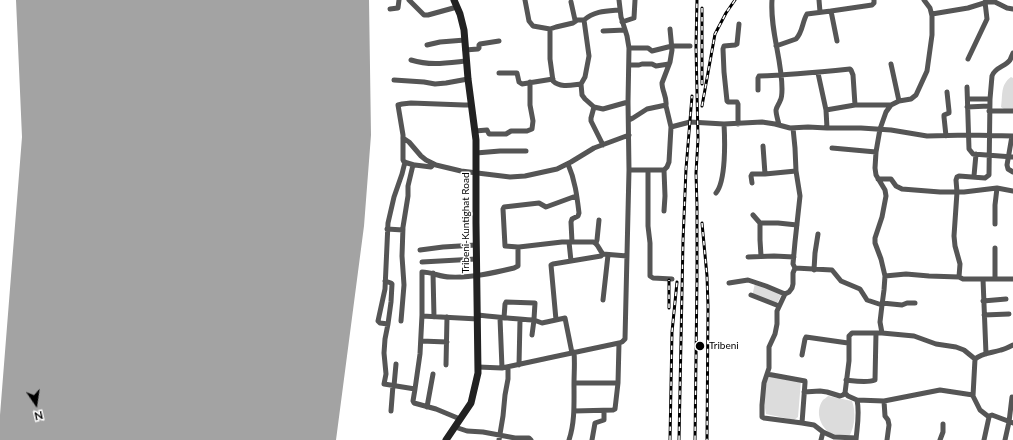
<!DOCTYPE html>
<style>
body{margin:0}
#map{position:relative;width:1013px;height:440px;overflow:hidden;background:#fff;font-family:Lato,sans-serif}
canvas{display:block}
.north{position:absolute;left:16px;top:384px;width:40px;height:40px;-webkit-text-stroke:3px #fff;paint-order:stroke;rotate:167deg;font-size:11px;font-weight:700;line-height:16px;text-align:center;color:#000}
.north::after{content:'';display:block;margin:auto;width:14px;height:18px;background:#000;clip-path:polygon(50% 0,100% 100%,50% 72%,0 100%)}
</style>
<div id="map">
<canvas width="1013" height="440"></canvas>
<div class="north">N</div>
</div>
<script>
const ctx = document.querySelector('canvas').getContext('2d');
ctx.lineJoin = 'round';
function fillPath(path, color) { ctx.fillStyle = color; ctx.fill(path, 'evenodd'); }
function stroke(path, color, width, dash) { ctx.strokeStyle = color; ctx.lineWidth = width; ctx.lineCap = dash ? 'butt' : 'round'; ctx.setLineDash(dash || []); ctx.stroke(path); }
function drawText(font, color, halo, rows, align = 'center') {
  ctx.font = font + ' Lato,sans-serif'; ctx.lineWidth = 3; ctx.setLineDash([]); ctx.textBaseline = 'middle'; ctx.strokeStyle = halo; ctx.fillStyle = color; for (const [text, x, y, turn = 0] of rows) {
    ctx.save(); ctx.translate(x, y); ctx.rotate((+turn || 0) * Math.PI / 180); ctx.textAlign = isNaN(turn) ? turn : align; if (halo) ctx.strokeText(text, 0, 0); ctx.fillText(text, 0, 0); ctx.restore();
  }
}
const green = new Path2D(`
 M1011 77 1013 78V109H1004L1001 107C1003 95 1000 85 1011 77Z
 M755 283 782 294 776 305 752 297Z
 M769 374 801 381 798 417 794 420 766 414C763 397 764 390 769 374Z
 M828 396 852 401C856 412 855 425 850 435 844 436 839 436 834 435 821 430 814 412 823 400 823 400 827 397 828 396Z`);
const water = new Path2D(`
 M16 0H369L371 135 364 226 336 440H0V415L22 137Z`);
const minor = new Path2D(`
 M409 0 424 15H428L457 7
 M525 0 529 21 533 26 550 29 556 27 573 23 576 21
 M772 0C770 31 782 59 782 89 782 93 782 98 780 101 779 104 777 106 776 110 776 115 778 120 779 125
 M819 0 820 12
 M571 2 575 20H584
 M390 9 398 8 399 0
 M619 10C606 11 594 11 584 20L589 56 585 77 581 84 582 95 585 99 594 107 603 109 628 102
 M831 11 837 41
 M932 14 968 8 987 2H995L1007 8 1013 9
 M622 22 634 18 635 0
 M550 29V59L553 81C560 88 572 85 581 84
 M603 31 625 30
 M427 45 440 42 465 40
 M776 46 796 39C803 32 802 22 807 14L831 11 872 5 874 3V0
 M629 48H648L652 51 672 46H690
 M465 50 478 49 479 48V45L480 44 499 41
 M968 59 987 19 985 2
 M411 60C430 66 447 63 466 61
 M891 64 899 101
 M629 65H639L642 64H652L656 66 669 64
 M499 73H517L519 82 522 84 553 79
 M818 73 826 110 827 128
 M394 80 424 82 435 84 446 83 468 79
 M967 87 969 149 973 154 1013 157
 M758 90V78L759 76C789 75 820 72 850 69L851 70 853 75 855 105 826 110
 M968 99H990
 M855 105H891
 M594 107 591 118V121L603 145
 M967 107 989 106
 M989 111H1013
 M629 120 633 118 647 109 666 105C667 97 662 91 662 83L670 62 672 50 670 29
 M738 124V104L737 102H728L727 101 724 72 723 49 724 46 735 45 737 44 739 24
 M671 127 690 122 724 124 762 122 775 124 790 128 808 127 827 128H861L891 130 927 136 968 135 1013 136
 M793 128 795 148 796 171 800 196 795 242 793 264 795 268 832 270 841 281 860 289 867 300 882 305 880 322 882 333 914 336 936 344 956 347 964 350 975 359
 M475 131 487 130 489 134H506L511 131H527L532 129 533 121 530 105V82
 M946 136 944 117V115L949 113V111L947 92
 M1012 136 1007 165 1008 169 1013 172
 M403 138 409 142 421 156 426 160 436 165 461 171 510 177 525 176 557 169 571 162 594 148 629 135
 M763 146 765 174
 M832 148 876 152
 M476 153 500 151H526
 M568 164C575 180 577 196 579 213L578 216 572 219 571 222 572 242
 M414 165 404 162 403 160V135L398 105 402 104 411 103 464 105H471
 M629 170H664L665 196 664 211
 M648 170V226L650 243V276L653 278 672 279
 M664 170 667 167 669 162 671 127 666 106
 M974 176 976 154
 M878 179H891L896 186 902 189 940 192H964L997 188 1013 191
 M752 183 751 176 752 174H765L796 171
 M716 193C726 181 725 141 724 124
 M753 215 760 223H778L797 225
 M760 223V240L761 256
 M995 224V205L997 188
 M387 229 403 230
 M596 243 597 240 599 220
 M518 247 505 246 503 209 504 207 539 203 546 207 576 196
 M420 250 443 247 476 245
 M748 257 774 256 794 257
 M571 261 601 256 603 254
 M422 262 476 259
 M795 268 793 273V284L792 288 789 292 785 294 777 311V324L775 334 769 347V368L764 383 762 405V417L764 418 802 423 814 425 823 432 834 437 856 438
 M814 270 815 253 818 234
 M433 273 434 317
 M885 276 906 274 929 276 959 277 963 279H1013
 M959 277 960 264 955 246 954 236 957 192 956 180 957 177 959 176 985 178 989 175 990 99 992 76C995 67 1005 67 1010 60 1011 58 1012 55 1013 53
 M983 279 986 354
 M995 279V248
 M385 281 391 283 392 284 391 302 388 324 385 339 384 353 386 374 384 384 415 389 413 401 414 403 436 409 460 419
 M729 283 748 280 766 286 785 294
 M751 295 779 306
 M603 300 608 255
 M983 301 1006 299
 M882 303 902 305 907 303H915
 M882 305 884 290 885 276 881 259 875 243V238L882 217 886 196 885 190 876 175 875 168 876 152 880 129 886 112 891 105 899 101 911 99 916 95 927 71 932 35V16L930 8 924 0
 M478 315C496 317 514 319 533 320L534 319 535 303 506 302 505 304 504 318
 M984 315 1009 314
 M422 316 478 319
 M500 318 502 368
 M556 320 551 265 553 264 571 261 569 242
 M401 321 404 285 402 256 403 227 408 196V186L413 165H415L431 167 434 164
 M388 324 380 323 378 321 385 289 388 223 394 197 402 174 405 162
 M532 335 534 320 542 323 565 318 572 353
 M421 341 447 342
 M802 355 805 339 806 337 848 343
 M446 365 447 317
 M519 365 520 320
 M478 367 502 368 553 357 619 343 622 342 625 339 629 170 628 102 629 48 627 36 621 17 619 0
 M767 374 805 381V383L802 423
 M846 380C855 381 867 383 875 380L876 333
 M574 383H618
 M394 386 396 364
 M415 389 420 354 422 315V272C432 272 440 277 450 277 471 278 493 273 514 268L518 266V248L519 247 562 242H593C598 243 599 250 603 254L627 256
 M804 392 820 391 827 392 840 396 843 395 845 393
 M857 400 884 401 940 390 973 395
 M884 401 885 416 888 420 889 425 887 440
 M427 407 433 374
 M391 411 393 385
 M574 411 613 410 615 409 618 383 619 343
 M989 416 992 415 1013 423
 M455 427 467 431 483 432 515 438H529L531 440
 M499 440 503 416 505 395 508 379V367
 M569 440C575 422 574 403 574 384 574 373 575 363 574 352
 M592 440 595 423 604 420V411
 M821 440 823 432
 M856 440C857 427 860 413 857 400L848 396 845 393 849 361V336L852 333H882
 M940 440 943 432V424
 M984 440 989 417 980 410 973 396 975 359C982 353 992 353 1001 350 1005 349 1009 347 1013 345
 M1005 440 1009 422 1012 397`);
const secondary = new Path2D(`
 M446 440 471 403 478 373 476 223V140L468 79 464 30 460 14 454 0`);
const rail = new Path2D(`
 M702 8V84
 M702 106 715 34 726 13 735 0
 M702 223 707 276 708 306 707 440
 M669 308V280
 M670 440 672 332 677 282
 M679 440 683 241 686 169 692 96
 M695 440 697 277V207L696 173 698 139 696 46 697 0`);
const markers = [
 [700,346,5,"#000"]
];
const streetNames = [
 ["Tribeni-Kuntighat Road",466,223,-90]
];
const poiNames = [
 ["Tribeni",709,346]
];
fillPath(green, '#dcdcdc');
fillPath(water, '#a3a3a3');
stroke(minor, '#555', 5);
stroke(secondary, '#222', 7);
stroke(rail, '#000', 3);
stroke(rail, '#fff', 1.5, [4.5]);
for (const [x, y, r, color] of markers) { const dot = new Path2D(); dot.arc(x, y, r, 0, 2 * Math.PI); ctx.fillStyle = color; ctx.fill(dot); stroke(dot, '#fff', 1.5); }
drawText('10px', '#000', '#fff', streetNames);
drawText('10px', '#000', '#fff', poiNames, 'left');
</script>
